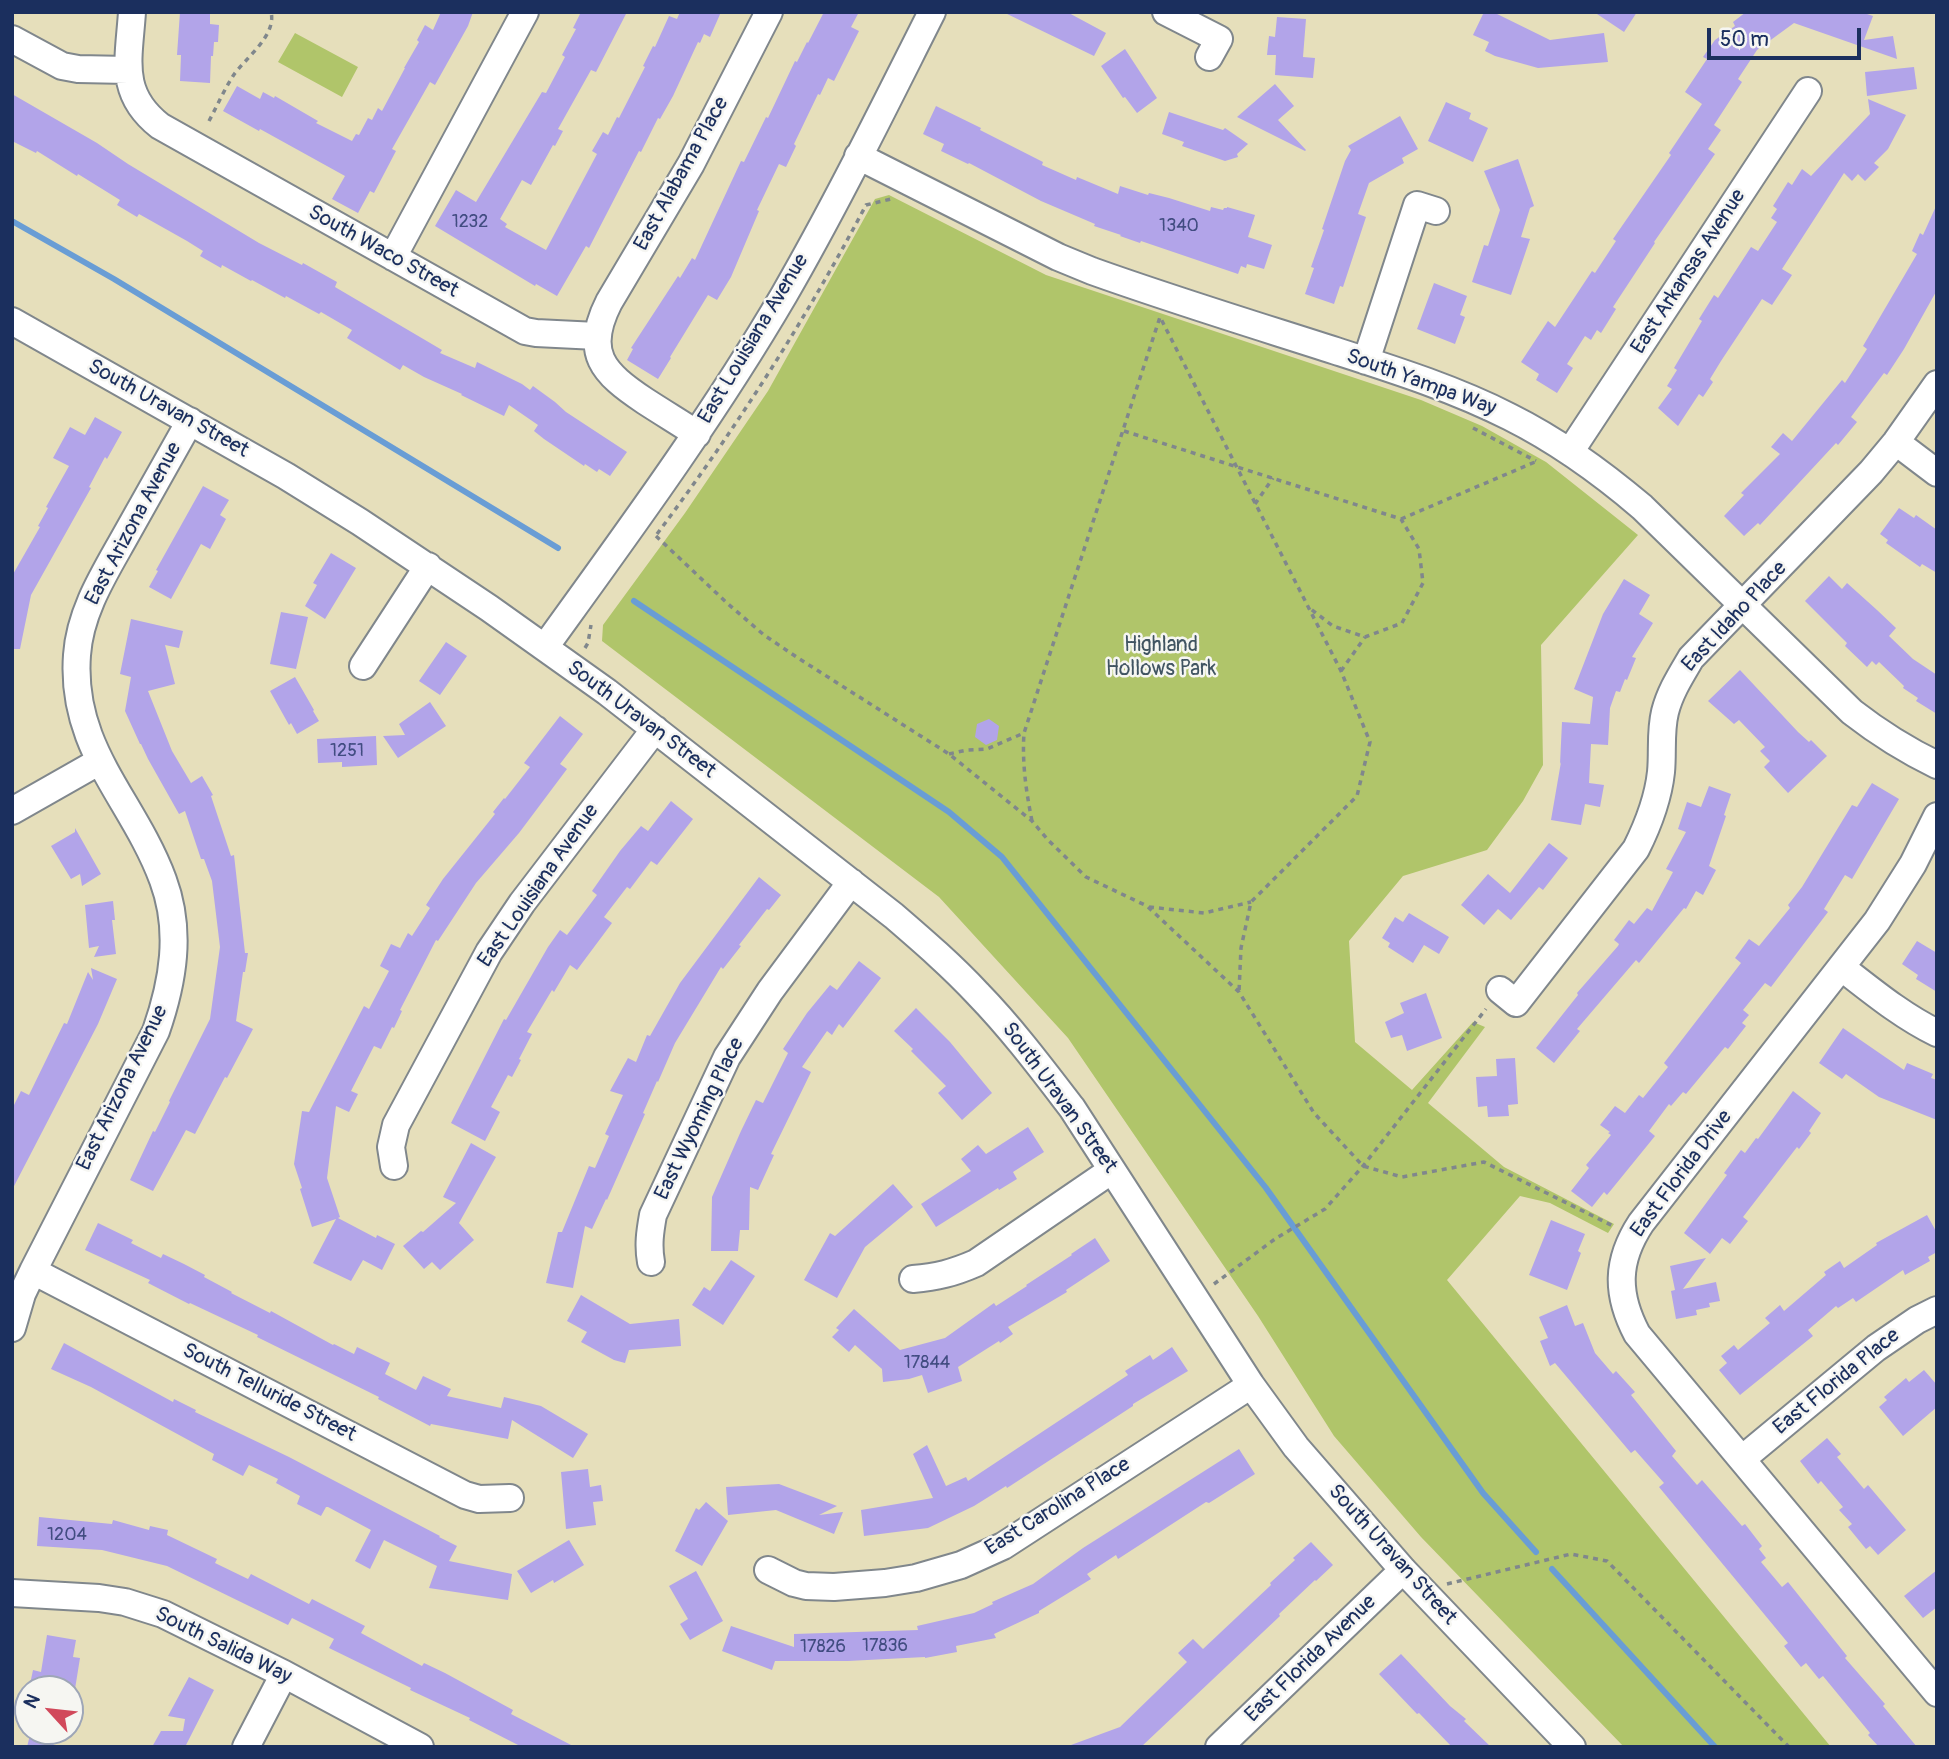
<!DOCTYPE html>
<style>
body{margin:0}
#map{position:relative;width:1949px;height:1759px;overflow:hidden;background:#e6dfbb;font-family:Pangolin,sans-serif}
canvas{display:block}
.frame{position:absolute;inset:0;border:14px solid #1b2f5e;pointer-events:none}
.north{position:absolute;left:14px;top:1675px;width:70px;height:70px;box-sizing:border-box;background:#f6f6f2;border:2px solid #9ea6b7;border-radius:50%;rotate:297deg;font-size:19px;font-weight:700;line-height:28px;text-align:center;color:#1b2f5e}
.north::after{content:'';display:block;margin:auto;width:24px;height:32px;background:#d1495b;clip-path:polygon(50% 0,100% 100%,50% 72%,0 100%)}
.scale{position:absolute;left:1707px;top:28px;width:154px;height:32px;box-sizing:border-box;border:4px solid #1b2f5e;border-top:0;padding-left:9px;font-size:21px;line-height:24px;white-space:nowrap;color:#1b2f5e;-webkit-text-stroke:5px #f6f6f2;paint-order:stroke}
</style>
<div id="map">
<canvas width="1949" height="1759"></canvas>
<div class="frame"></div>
<div class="north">N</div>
<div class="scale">50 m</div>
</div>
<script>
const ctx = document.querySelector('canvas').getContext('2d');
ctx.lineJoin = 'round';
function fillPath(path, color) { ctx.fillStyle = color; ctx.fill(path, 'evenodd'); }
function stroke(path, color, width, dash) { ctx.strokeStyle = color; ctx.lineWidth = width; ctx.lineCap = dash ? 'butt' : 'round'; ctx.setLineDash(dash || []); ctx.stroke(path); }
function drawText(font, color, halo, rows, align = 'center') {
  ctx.font = font + ' Pangolin,sans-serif'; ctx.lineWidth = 5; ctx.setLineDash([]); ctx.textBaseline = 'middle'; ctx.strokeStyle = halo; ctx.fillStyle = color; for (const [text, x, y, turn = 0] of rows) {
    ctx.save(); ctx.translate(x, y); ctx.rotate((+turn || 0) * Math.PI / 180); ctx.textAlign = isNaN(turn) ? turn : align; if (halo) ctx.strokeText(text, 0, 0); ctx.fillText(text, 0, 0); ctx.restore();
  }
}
const green = new Path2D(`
 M295 33 358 67 342 97 278 62Z
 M889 195 1046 275 1421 400 1482 426 1546 462 1638 535 1541 645 1543 765 1523 801 1487 850 1403 876 1349 941 1355 1042 1412 1090 1473 1022 1485 1027 1428 1103 1504 1167 1614 1224 1608 1233 1550 1203 1520 1196 1447 1280 1831 1747H1624L1421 1537 1334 1436 1258 1316 1068 1038 939 897 602 641 603 625 685 513 768 391 875 199Z`);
const stream = new Path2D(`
 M12 221 114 279 558 548
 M634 601 949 812 1002 857 1266 1188 1483 1493 1536 1552
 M1552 1569 1715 1747`);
const building = new Path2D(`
 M180 12H210V24L219 25 218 42H214L213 56H211L210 83 180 81 181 55H177Z
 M441 12H473L468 26 435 85 430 82 392 149 396 151 374 193 370 191 358 213 332 199 345 176 260 129 259 131 223 111 237 86 260 99 263 92 274 98 275 96 318 121 316 123 352 141 356 134 359 135 368 118 372 120 378 108 382 111 405 68H404L419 42 417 40 425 25 433 30Z
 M581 12H627L596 72 591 70 558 129 563 131 555 146 553 145 531 185 522 180 500 219 507 224 505 227 546 250 597 154 592 151 603 132 608 135 617 117 619 118 645 67 643 66 653 46 655 47 669 16 677 19 680 12H721L710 37 704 34 700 43 698 42 673 96 660 119 658 118 641 152 639 151 589 248 586 246 557 296 536 284 535 286 435 226 456 190 476 202 542 92 546 93 565 57 562 55 576 29 573 28Z
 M824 12H859L851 27 859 31 834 81 828 78 820 95 818 94 794 144 796 146 786 167 779 164 757 210 759 211 731 277 717 300 708 295 670 357 671 358 658 379 627 360 633 349 631 348 678 276 680 278 692 258 695 260 741 161 744 162 766 117 768 118 795 61 797 62 807 42 808 43Z
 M1003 12H1067L1106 33 1094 56Z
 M1484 12H1493L1550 40 1604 33 1608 62 1538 68 1495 56 1485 51 1489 42 1473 35Z
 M1594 12H1637L1624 32Z
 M1746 12H1861L1873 16 1864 40 1893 36 1897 59 1794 23 1757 50 1738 79 1742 82 1714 125 1721 130 1708 149 1715 154 1654 242 1655 243 1613 307 1616 309 1601 333 1597 330 1591 340 1585 336 1567 364 1573 368 1557 393 1536 380 1539 374 1521 362 1548 321 1555 327 1592 271 1595 273 1616 241 1613 239 1671 155 1669 153 1702 104 1685 92 1707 59 1703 57 1715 40 1735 26 1733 22Z
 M1277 17 1306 19 1303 57 1315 58 1313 78 1275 75 1276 55H1267L1269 36 1275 37Z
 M1125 49 1157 98 1137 113 1125 97 1123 98 1101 66Z
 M1914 67 1917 89 1867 96 1865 72Z
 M1275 84 1294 106 1278 120 1306 150 1305 151 1237 117Z
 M12 94 97 143 128 164 259 243 302 265 303 263 337 282 335 287 442 350 440 353 475 368 477 362 522 384 530 390 533 386 555 402 566 412 627 452 610 476 599 469 597 472 585 464 584 466 544 439 534 431 538 425 509 405 504 416 461 395 462 394 424 377 403 365 400 370 347 338 352 330 321 312 319 314 286 296 285 298 252 280 251 281 222 265 221 268 200 256 203 251 187 241 139 214 137 217 117 205 120 200 78 174 77 176 37 151 36 153 12 141Z
 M1868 99 1906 115 1888 149 1874 163 1879 167 1865 181 1858 174 1852 181 1844 173 1782 269 1792 275 1772 305 1762 299 1721 361 1710 379 1713 382 1703 397 1699 394 1678 426 1658 408 1672 389 1667 386 1677 370 1674 368 1702 321 1699 319 1714 295 1718 298 1751 247 1758 251 1777 222 1771 218 1777 209 1773 206 1788 182 1792 185 1802 169 1811 176 1870 114Z
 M1446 102 1471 113 1469 119 1488 128 1473 162 1428 141Z
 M936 106 981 128 980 130 1043 162 1042 165 1076 180 1077 177 1118 194 1120 186 1148 195 1149 193 1169 198 1210 211 1211 207 1223 210 1224 208H1227V207L1255 215 1248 237 1272 245 1264 269 1247 264 1246 268 1241 266 1238 274 1141 241 1140 243 1120 236 1121 235 1094 226 1095 224 1041 201 969 163 968 164 941 151 944 144 923 134Z
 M1169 112 1223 130 1225 128 1248 144 1237 154 1238 157 1225 161 1182 146 1184 142 1162 134Z
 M1400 116 1418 149 1402 158 1404 163 1369 183 1358 214 1366 217 1343 287 1340 286 1334 304 1305 294 1314 268 1311 267 1324 230 1322 229 1345 161 1351 150 1348 146Z
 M1518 159 1534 206 1530 208 1521 237 1530 239 1511 295 1472 282 1484 245 1488 246 1500 210 1484 171Z
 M1937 204V290L1904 349 1887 375 1884 373 1851 417 1857 422 1838 445 1836 443 1760 525 1758 523 1744 536 1724 516 1744 495 1741 493 1780 454 1771 447 1783 433 1792 441 1842 380 1845 383 1867 349 1863 346 1917 254 1912 251 1920 233 1923 235Z
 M1434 283 1467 296 1460 315 1465 317 1455 344 1417 329Z
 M95 417 122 432 107 459 105 457 89 487 91 488 31 595 20 649H12V576L40 527 38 526 48 508 46 507 69 466 53 458 70 427 85 435Z
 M203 486 229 500 220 515 226 519 210 549 201 544 171 599 149 587 158 571 156 570Z
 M1899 508 1914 518 1916 515 1937 530V573L1922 564 1920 567 1886 543 1888 540 1880 534Z
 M331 553 356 568 325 619 305 606 317 585 313 583Z
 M1829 576 1842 589 1847 583 1877 610 1896 628 1889 636 1913 659 1937 675V714L1916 701 1918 698 1903 688 1904 686 1879 662 1876 665 1872 661 1867 667 1845 646 1847 643 1805 601Z
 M1624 579 1650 595 1639 614 1653 623 1632 657 1636 658 1627 680 1625 679 1620 692 1616 691 1610 708 1608 745 1591 744 1589 783 1604 785 1600 807 1585 804 1581 825 1551 820 1561 762 1560 764 1562 722 1590 724 1593 697 1574 689 1603 614Z
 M281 612 308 617 296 669 270 664Z
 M131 619 183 631 179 648 165 645 175 684 148 691 172 751 191 783 202 776 213 795 211 796 231 856 234 855 245 953H248L245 972H243L236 1021 253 1029 227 1078 225 1077 195 1134 186 1130 153 1191 130 1180 153 1131 155 1132 170 1102 169 1101 210 1019 220 947 212 881 204 859H201L185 811 179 814 148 759 141 744H140L125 711 131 677 120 674Z
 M446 642 467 656 440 695 419 681Z
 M1740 670 1798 732 1809 742 1811 740 1827 756 1788 793 1764 767 1770 761 1760 751 1765 747 1739 720 1734 724 1708 701Z
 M295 677 314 710 313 711 319 721 297 734 291 723 289 725 270 691Z
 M430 702 446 726 398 758 383 736 405 735 399 724Z
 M560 716 583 734 560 764 567 769 519 833 476 883 438 941 436 940 400 1010 402 1011 394 1028 392 1027 381 1049 374 1046 351 1091 358 1094 349 1112 336 1106 327 1178 340 1217 338 1218 376 1238 377 1235 395 1244 382 1270 363 1260 351 1281 313 1263 336 1219 312 1227 300 1189 302 1188 294 1164 302 1111 309 1112 364 1006 369 1009 389 971 380 966 391 944 400 948 408 933 412 936 430 908 426 905 443 879 495 814 493 812 504 798 505 799 530 767 524 763Z
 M989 719 999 726 997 740 986 745 975 737 977 724Z
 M376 736 377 765 342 767V762L318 763 317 739Z
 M1872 783 1899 799 1852 879 1845 875 1824 909 1828 912 1771 987 1765 983 1743 1010 1749 1015 1742 1023 1746 1026 1728 1049 1725 1047 1686 1094 1683 1092 1671 1106 1669 1104 1649 1131 1655 1136 1607 1195 1604 1192 1592 1207 1571 1191 1589 1168 1586 1165 1611 1135 1608 1133 1610 1132 1600 1125 1615 1106 1625 1113 1639 1095 1643 1098 1668 1067 1664 1063 1741 963 1735 958 1749 939 1759 946 1790 908 1788 905 1802 887 1852 805 1857 807Z
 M1709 786 1731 794 1724 815 1726 816 1709 866 1716 870 1703 895 1696 891 1686 909 1684 908 1639 963 1636 960 1577 1029 1580 1031 1554 1063 1536 1048 1578 995 1577 993 1618 946 1619 944 1614 940 1629 920 1634 924 1647 908 1652 911 1673 872 1666 869 1686 832 1678 829 1687 802 1701 807Z
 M671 801 693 819 657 865 651 861 630 889 627 887 604 917 612 923 577 970 570 965 554 992 552 990 527 1032 532 1034 519 1059 521 1060 512 1077 508 1075 491 1107 500 1112 485 1141 451 1123 504 1019 506 1020 548 947 560 930 567 935 597 895 592 891 620 851 641 826 648 831Z
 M75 828 101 874 82 886 80 874 71 879 51 846 75 832Z
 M1549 843 1568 858 1543 890 1539 887 1511 920 1498 909 1484 925 1461 905 1488 874 1510 893Z
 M759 877 781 895 769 910 767 909 739 945 741 946 723 969 721 967 675 1043 658 1082 657 1081 643 1113 645 1114 607 1200 606 1199 592 1229 585 1226 573 1288 546 1283 558 1232H562L589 1166 595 1168 609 1136 605 1134 623 1095 610 1091 628 1058 636 1062 647 1035 650 1036 680 983Z
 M113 901 115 920H112L116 954 94 957 99 946 89 948 85 905Z
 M1409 913 1449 937 1439 954 1424 945 1413 963 1388 947 1390 943 1382 938 1395 917 1403 922Z
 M1917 941 1937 953V992L1916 979 1918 975 1902 964Z
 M859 961 881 978 843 1028 839 1024 832 1035 827 1031 802 1067 811 1072 771 1154 774 1155 758 1190 750 1187 749 1230H740L738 1251H711L712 1197 741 1131 756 1100 763 1103 788 1053 783 1049 807 1013 830 985 837 990Z
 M91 968 117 979 98 1024 12 1190V1109L21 1091 29 1095 64 1023 67 1024 88 972 93 980Z
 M1426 993 1442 1038 1407 1051 1402 1035 1391 1038 1385 1022 1404 1013 1400 1003Z
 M916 1008 950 1042 992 1093 962 1120 938 1093 946 1086 911 1051 913 1049 894 1031Z
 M1843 1028 1904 1070 1907 1063 1933 1074 1931 1078 1937 1080V1120L1879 1097 1846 1074 1842 1079 1819 1063Z
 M1515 1058 1518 1104 1508 1105 1509 1116 1488 1117 1487 1106 1478 1107 1476 1077 1497 1076 1496 1059Z
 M1793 1091 1821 1113 1809 1131 1811 1133 1799 1149 1797 1147 1743 1217 1748 1221 1730 1244 1722 1238 1710 1254 1684 1233 1727 1175 1724 1173 1741 1150 1745 1153 1756 1138 1758 1139Z
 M1028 1127 1044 1152 1013 1172 1017 1179 999 1190 998 1188 936 1227 921 1204 971 1171 961 1159 978 1145 986 1154Z
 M471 1143 496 1157 459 1223 474 1240 440 1270 432 1262 424 1269 403 1246 421 1231 423 1232 456 1203 443 1197Z
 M893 1184 913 1207 865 1247 837 1298 804 1280 830 1233 835 1236Z
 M1927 1215 1937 1233V1252L1928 1257 1930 1261 1905 1275 1903 1270 1856 1302 1853 1298 1838 1308 1836 1306 1808 1330 1813 1336 1740 1395 1719 1370 1727 1363 1721 1356 1734 1345 1738 1350 1770 1323 1765 1318 1780 1305 1784 1311 1826 1275 1824 1272 1840 1261 1844 1268 1877 1245 1876 1243Z
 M1551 1220 1585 1234 1578 1251 1581 1253 1567 1290 1529 1275Z
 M98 1223 133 1240 131 1243 161 1258 163 1254 184 1264 205 1275 204 1277 232 1292 231 1293 270 1313 271 1311 333 1345 334 1344 354 1354 357 1347 390 1363 385 1374 416 1390 423 1376 451 1389 447 1396 501 1408 504 1397 541 1406 588 1434 573 1458 512 1420 508 1439 431 1424 430 1426 378 1399 379 1397 257 1337 258 1335 190 1303 189 1304 148 1283 150 1280 85 1250Z
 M1095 1238 1110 1261 1066 1290 1067 1292 1008 1327 1013 1334 1000 1343 999 1341 958 1367 962 1381 928 1393 922 1375 909 1379 883 1382 882 1369 855 1345 849 1352 832 1337 839 1330 836 1328 854 1309 900 1350 945 1338 994 1303 996 1306 1027 1286 1026 1285 1072 1255 1071 1254Z
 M1706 1258 1683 1289 1716 1282 1720 1301 1709 1303 1710 1307 1696 1310 1697 1315 1676 1319 1671 1291 1675 1290 1670 1266Z
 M731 1260 755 1276 723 1325 692 1305 704 1287 710 1291Z
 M581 1295 630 1324 679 1319 681 1346 629 1350 625 1363 614 1360 581 1342 587 1332 567 1321Z
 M1567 1305 1575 1326 1583 1323 1595 1353 1613 1374 1616 1371 1635 1392 1631 1395 1676 1451 1672 1456 1697 1485 1702 1480 1742 1526 1745 1524 1762 1546 1759 1549 1766 1558 1761 1562 1782 1587 1788 1582 1847 1656 1845 1658 1885 1704 1883 1706 1917 1747H1879L1868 1735 1870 1733 1823 1676 1819 1679 1806 1663 1801 1667 1784 1646 1788 1643 1659 1487 1664 1483 1635 1450 1631 1453 1555 1363 1550 1366 1540 1341 1548 1338 1539 1317Z
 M64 1343 173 1402 174 1399 196 1410 195 1412 289 1457 440 1536 439 1537 457 1546 449 1561 512 1574 508 1600 429 1588 437 1566 384 1540 370 1569 355 1561 371 1530 328 1507H326L321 1516 297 1504 300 1496 276 1483 278 1479 249 1465 243 1476 212 1460 214 1454 91 1387 51 1369Z
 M1172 1347 1188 1371 1133 1404V1406L1007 1488 1006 1486 974 1506 928 1528 864 1536 861 1510 933 1498 913 1454 927 1445 946 1486 966 1477 968 1481 1128 1375 1125 1371 1150 1355 1153 1360Z
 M1924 1370 1937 1385V1407L1903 1436 1879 1407 1887 1400 1884 1397 1906 1378 1909 1382Z
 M1827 1438 1841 1454 1837 1457 1864 1489 1868 1485 1906 1530 1878 1555 1870 1546 1866 1549 1848 1527 1852 1524 1839 1510 1843 1507 1821 1481 1818 1484 1800 1461Z
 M1239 1449 1255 1474 1209 1503 1206 1502 1118 1559 1116 1555 1087 1574 1091 1579 1039 1611V1613L994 1634 996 1638 956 1646 957 1652 925 1658V1657L848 1661H775L772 1670 722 1651 731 1626 794 1647V1634L918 1630 917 1626 974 1613 993 1604 992 1602 1033 1584 1083 1548Z
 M588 1469 590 1487 601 1485 603 1501 593 1502 596 1525 566 1529 561 1472Z
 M779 1484 837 1506 819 1515 843 1512 834 1534 776 1510 728 1515 726 1487Z
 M706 1502 728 1521 702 1566 675 1551 696 1508 699 1510Z
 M39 1517 112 1524 113 1520 149 1530 150 1526 168 1530 167 1535 217 1559 215 1563 248 1579 251 1574 309 1604 312 1599 365 1626 361 1633 422 1666 424 1663 445 1673 513 1710 511 1714 575 1747H522L469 1720 470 1718 410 1690 411 1688 329 1648 334 1639 292 1618 288 1625 167 1566 102 1550 37 1546Z
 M569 1540 584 1565 554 1583 553 1580 531 1593 517 1571Z
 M1311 1542 1333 1565 1316 1581 1315 1580 1279 1614 1280 1616 1141 1747H1071V1745L1120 1727 1187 1662 1178 1653 1193 1639 1203 1649 1271 1585 1270 1583 1295 1560 1293 1558Z
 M1937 1570V1607L1923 1618 1904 1596Z
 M696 1571 723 1621 690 1640 680 1624 688 1619 669 1586Z
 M47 1635 76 1640 73 1657 80 1658 75 1689H29L33 1670 41 1672Z
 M1401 1654 1450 1706 1466 1719 1464 1721 1491 1747H1452L1419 1713 1417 1714 1379 1674Z
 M189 1677 214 1690 185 1747H152L161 1731H183L185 1719 168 1716Z
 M31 1731H57L53 1747H27Z`);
const path = new Path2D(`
 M209 121C217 106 224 90 233 76 244 59 277 36 271 12
 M1473 428 1536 461
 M1124 431 1401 519 1419 549 1423 583 1402 623 1365 637 1333 626 1308 607
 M1255 504 1273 478
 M1401 519 1535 462
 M657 534C735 430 805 321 866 205L891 199
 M656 536 727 603 764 635 798 658 949 754 1032 821 1048 840 1086 877 1147 906 1239 992 1314 1113 1363 1166 1402 1177 1484 1162 1613 1226
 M585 648 588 643 591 625
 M1341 671 1365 637
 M949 754 967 750 987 749 1024 733
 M1032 821C1026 791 1022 763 1024 733L1160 317 1341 671 1370 742 1357 796 1251 902 1241 948 1239 992
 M1149 907 1204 913 1251 902
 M1214 1284 1275 1239 1325 1209 1363 1166 1486 1009
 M1447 1584 1571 1554 1607 1561 1789 1747`);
const minor = new Path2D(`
 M132 12C129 59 118 93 160 126L525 331 536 333 597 336
 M1166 12 1219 39 1209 57
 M12 39 62 66 78 69 128 70
 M858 156 1058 257 1092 271C1173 300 1255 325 1336 351 1395 370 1455 389 1510 417 1558 441 1602 473 1642 507L1852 712C1879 733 1906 750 1937 765
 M393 257 525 12
 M12 321 286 476 360 522 489 608 607 692 894 916C923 941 952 966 978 994 1012 1029 1042 1069 1072 1108L1251 1385 1296 1447 1403 1570 1572 1747
 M1366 361 1417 205 1436 211
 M697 434C680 423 662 412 645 401 603 373 583 353 609 302L691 164 769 12
 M1896 442 1937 473
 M1570 452 1808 91
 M545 647C628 532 712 418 784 295 837 203 884 107 932 12
 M363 666 428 566
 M12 811 100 761
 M1937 816 1913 864 1877 921 1641 1223C1616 1261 1616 1294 1637 1334L1937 1693
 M1841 967C1872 991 1902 1016 1937 1033
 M1500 990 1516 1003 1636 849C1648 825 1658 800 1661 772 1663 752 1660 732 1665 712 1670 692 1681 675 1691 658L1871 472 1896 442 1937 384
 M394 1166 391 1147 396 1125 489 952 522 903 655 729
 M651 1262C648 1245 650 1232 653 1215L727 1057 770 991 851 882
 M33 1271 465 1495 479 1499 510 1498
 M913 1279C937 1277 953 1273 976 1263L1112 1170
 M12 1328 22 1294 33 1271 156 1031C173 982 182 931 163 880 133 799 70 749 77 655 80 610 106 571 127 533 148 496 169 458 190 421
 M1742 1459 1876 1348 1917 1320 1937 1310
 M768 1570 794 1583 806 1586 834 1587 885 1583 916 1578 961 1565 1003 1546 1251 1385
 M12 1593 99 1598 125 1602 163 1614 284 1674 420 1747
 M246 1747 284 1674
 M1219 1747 1403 1570`);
const numberNames = [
 ["1232",470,222],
 ["1340",1179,226],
 ["1251",347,751],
 ["17844",927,1363],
 ["1204",67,1535],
 ["17836",885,1646],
 ["17826",823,1647]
];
const streetNames = [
 ["East Alabama Place",682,174,-61],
 ["South Waco Street",383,252,29],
 ["East Arkansas Avenue",1689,272,-57],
 ["East Louisiana Avenue",754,339,-59],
 ["South Yampa Way",1421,383,20],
 ["South Uravan Street",168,409,29],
 ["East Arizona Avenue",134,524,-62],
 ["East Idaho Place",1735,617,-47],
 ["South Uravan Street",641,720,37],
 ["East Louisiana Avenue",539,886,-55],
 ["East Arizona Avenue",123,1088,-64],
 ["South Uravan Street",1059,1098,54],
 ["East Wyoming Place",700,1119,-64],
 ["East Florida Drive",1682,1174,-53],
 ["East Florida Place",1837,1382,-39],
 ["South Telluride Street",269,1393,27],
 ["East Carolina Place",1058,1507,-32],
 ["South Uravan Street",1392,1555,48],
 ["South Salida Way",223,1646,26],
 ["East Florida Avenue",1311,1659,-44]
];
const parkNames = [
 ["Highland",1161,646],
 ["Hollows Park",1161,670]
];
fillPath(green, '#b0c56a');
stroke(stream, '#699dd5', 6);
fillPath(building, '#b2a4e9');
stroke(minor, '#80878c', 30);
stroke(path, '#80878c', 3.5, [5, 5]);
stroke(minor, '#fff', 26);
drawText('18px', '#414c81', null, numberNames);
drawText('21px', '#1b2f5e', '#f6f6f2', streetNames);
drawText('21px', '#405461', '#f6f6f2', parkNames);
</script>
